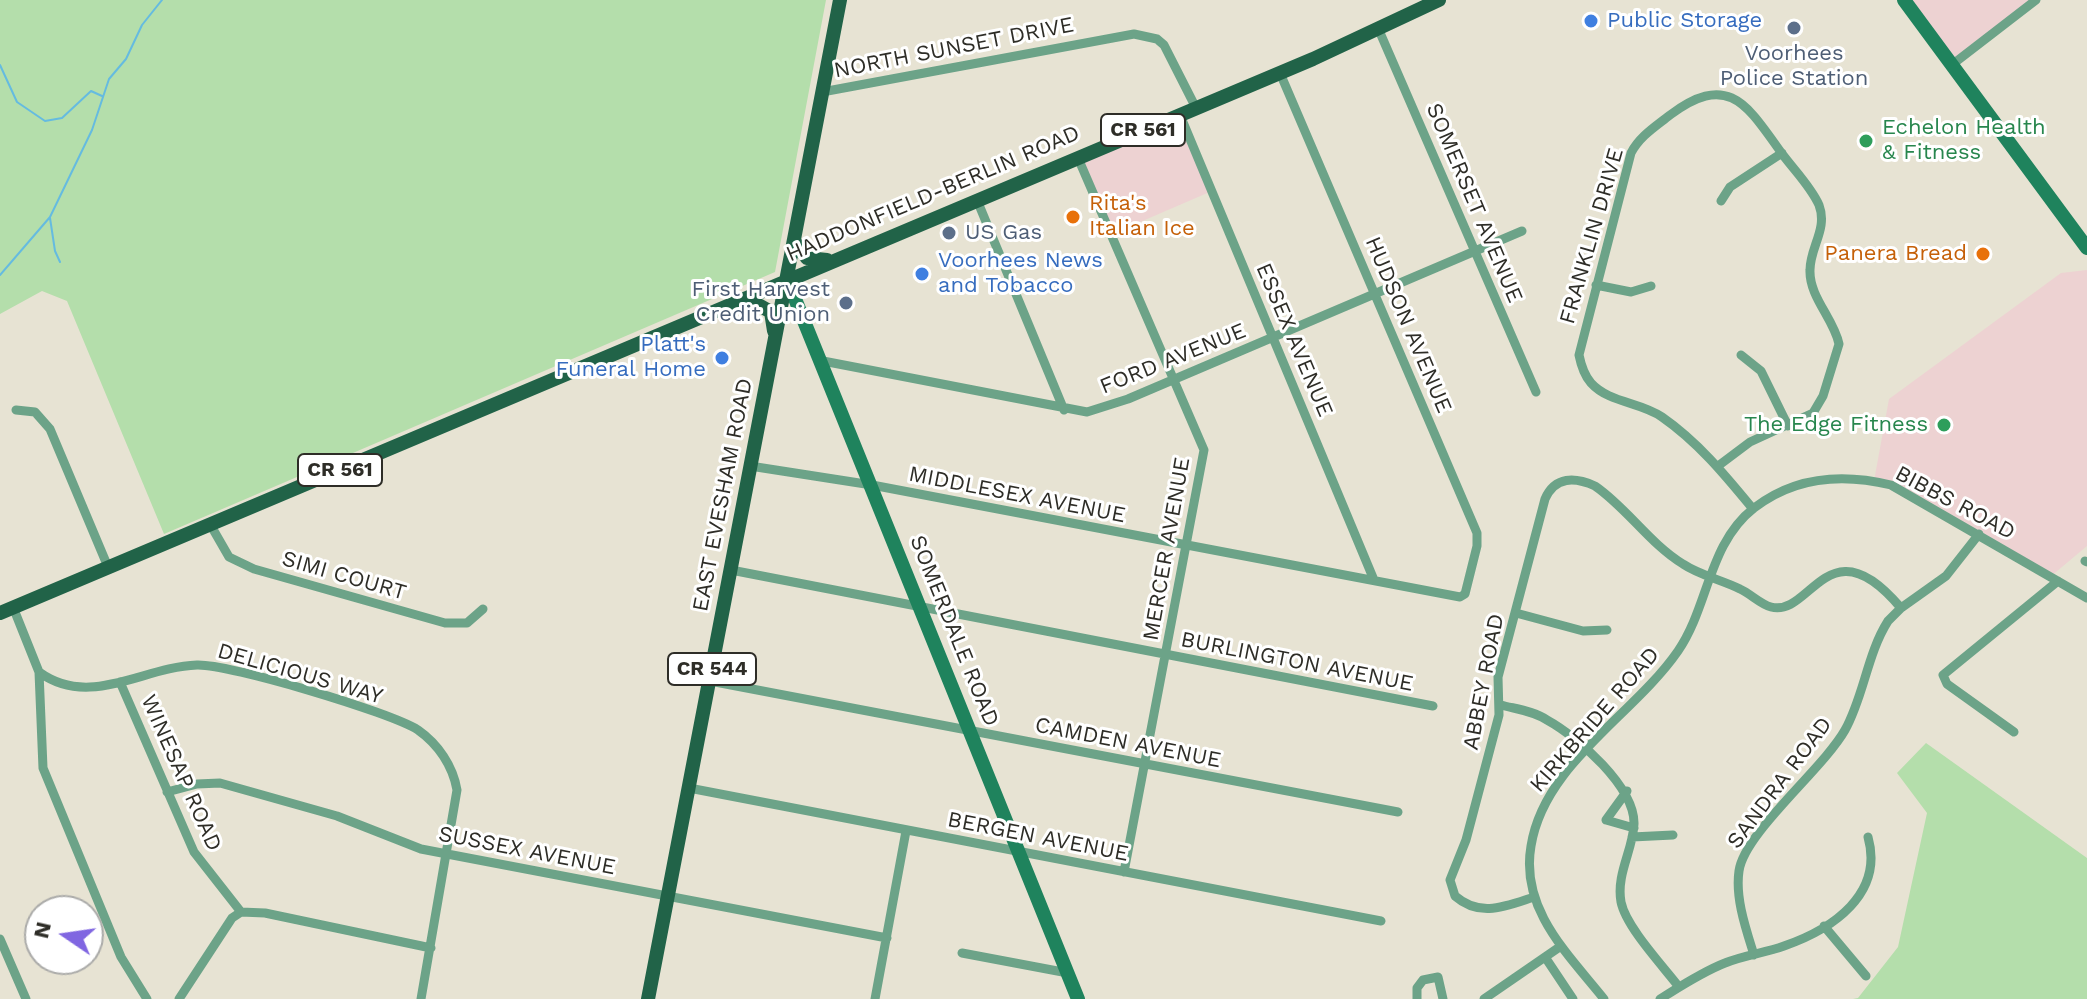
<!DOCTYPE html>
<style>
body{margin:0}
#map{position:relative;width:2087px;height:999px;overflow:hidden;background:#e7e3d3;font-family:"Work Sans",sans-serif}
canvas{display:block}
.north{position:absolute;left:24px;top:895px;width:80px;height:80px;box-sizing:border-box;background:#fff;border:2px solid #ababa9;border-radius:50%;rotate:283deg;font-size:22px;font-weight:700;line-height:32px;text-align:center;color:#2e2d27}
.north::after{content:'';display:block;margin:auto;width:28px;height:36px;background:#8066e1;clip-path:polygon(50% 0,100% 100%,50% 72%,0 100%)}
</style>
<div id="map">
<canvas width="2087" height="999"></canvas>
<div class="north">N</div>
</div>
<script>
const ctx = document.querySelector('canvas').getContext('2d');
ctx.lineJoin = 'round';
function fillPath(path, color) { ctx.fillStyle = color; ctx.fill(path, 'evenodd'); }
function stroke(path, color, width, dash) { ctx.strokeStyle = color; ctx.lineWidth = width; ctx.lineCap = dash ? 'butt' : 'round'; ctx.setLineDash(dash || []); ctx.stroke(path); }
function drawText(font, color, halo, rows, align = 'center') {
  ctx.font = font + ' "Work Sans",sans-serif'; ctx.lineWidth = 6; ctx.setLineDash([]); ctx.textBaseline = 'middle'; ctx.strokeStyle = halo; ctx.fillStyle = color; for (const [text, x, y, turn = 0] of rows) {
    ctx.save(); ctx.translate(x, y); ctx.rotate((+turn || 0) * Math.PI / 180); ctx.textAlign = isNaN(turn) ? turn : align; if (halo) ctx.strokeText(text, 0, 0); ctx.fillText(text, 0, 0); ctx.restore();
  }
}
const commercial = new Path2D(`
 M1904 0H2036L1953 64Z
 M1180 115 1212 191 1110 235 1078 158Z
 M2087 270V546L2050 577 1874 481 1889 399 2061 273Z`);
const green = new Path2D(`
 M0 0H826L775 272 164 534 67 301 42 291 0 314Z
 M1926 743 2087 858V999H1853L1858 998 1898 947 1927 813 1897 773Z`);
const stream = new Path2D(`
 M0 65 17 102 45 121 62 118 91 91 102 96
 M50 218 55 251 60 262
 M0 275 50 217 92 130 109 79 126 59 142 25 162 0`);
const street = new Path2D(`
 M1378 28 1536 392
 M1953 64 2036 0
 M822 92 1134 34 1157 39 1164 45 1196 108
 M1180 115 1374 580
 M1078 158 1204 450 1124 872
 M977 200 1064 410
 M1721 201 1730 187 1782 153
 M1596 285 1631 292 1651 286
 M1741 355 1761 371 1788 426
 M823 361 1087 412 1128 399 1522 231
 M16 410 35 412 50 429 108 567
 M750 466 872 485 1460 597 1465 594 1477 546V533L1280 73
 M1718 466 1750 442 1813 413 1823 396 1839 344C1834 319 1809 297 1810 270 1810 247 1828 229 1819 205 1811 187 1795 171 1783 155 1748 107 1730 70 1670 115 1655 127 1640 136 1631 153L1579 355C1581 365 1584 375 1591 383 1609 403 1641 402 1662 417 1698 442 1725 475 1753 509
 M210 524 229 557 254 569 445 623H467L483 609
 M2085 561 2087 562
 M731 570 1433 706
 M13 607 39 672 43 768 121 957 147 999
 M1516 613 1583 631 1607 630
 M39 672C90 709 142 667 197 665 229 664 390 712 418 730 438 744 453 766 457 790L421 999
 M710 681 1398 812
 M120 682 194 852 241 912
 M1501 705C1516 709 1534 711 1547 720 1578 737 1635 787 1634 824 1633 850 1616 874 1621 902 1626 927 1663 966 1679 987
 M2014 732 1947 684 1943 675 2058 581
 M689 788 1381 921
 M1627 791 1606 820 1634 828
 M167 792 197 784 220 783 337 816 421 849 887 938
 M1632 837 1673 835
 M1534 897C1506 906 1480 918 1455 896L1450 880 1466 840 1499 715 1498 677 1545 499C1555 476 1575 477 1595 486 1627 508 1650 544 1683 564 1699 575 1722 580 1740 589 1751 594 1760 604 1771 607 1811 618 1828 521 1901 608
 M241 912 265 913 431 948
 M1824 926 1866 976
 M0 939 26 999
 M962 953 1068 973
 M1754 955C1746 929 1735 898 1739 871 1744 833 1823 769 1845 730 1864 696 1867 654 1888 621L1901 608 1946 576 1979 534
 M1545 957 1573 999
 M179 999 232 918 241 912
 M875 999 906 831
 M1417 999V988L1423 980 1438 977 1443 999
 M1484 999 1561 946
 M1604 999C1568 954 1520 909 1531 846 1544 764 1633 716 1678 651 1709 606 1708 544 1754 508 1794 477 1842 473 1891 485L2087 598
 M1660 999C1681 986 1702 972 1725 963 1744 955 1765 953 1784 946 1833 929 1884 894 1868 837`);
const secondary = new Path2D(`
 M1904 0 2087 248
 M787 279 1078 999`);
const primary = new Path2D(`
 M794 241 807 258 827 260
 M740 302 748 299 771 312 774 331
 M0 613 1313 59 1439 0
 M648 999 840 0`);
const markers = [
 [1591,21,8,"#3f7fe0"],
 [1794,28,8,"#5c6f8a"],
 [1866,141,8,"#2e9e5b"],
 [1073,217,8,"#e8710a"],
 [949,233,8,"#5c6f8a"],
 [1983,254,8,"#e8710a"],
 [922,274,8,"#3f7fe0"],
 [846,303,8,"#5c6f8a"],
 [722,358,8,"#3f7fe0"],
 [1944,425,8,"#2e9e5b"]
];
const shields = [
 [1143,130,84],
 [340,470,84],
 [712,669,88]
];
const shieldNames = [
 ["CR 561",1143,130],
 ["CR 561",340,470],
 ["CR 544",712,669]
];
const shopNames = [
 ["Public Storage",1607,21],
 ["Voorhees News",938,261],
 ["and Tobacco",938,286],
 ["Platt's",706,345,"right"],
 ["Funeral Home",706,370,"right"]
];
const streetNames = [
 ["NORTH SUNSET DRIVE",954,48,-11],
 ["HADDONFIELD-BERLIN ROAD",933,194,-23],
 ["SOMERSET AVENUE",1474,203,67],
 ["FRANKLIN DRIVE",1592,236,-74],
 ["HUDSON AVENUE",1408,325,67],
 ["ESSEX AVENUE",1294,340,67],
 ["FORD AVENUE",1173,359,-22],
 ["EAST EVESHAM ROAD",723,495,-79],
 ["MIDDLESEX AVENUE",1017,495,11],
 ["BIBBS ROAD",1955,503,28],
 ["MERCER AVENUE",1167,549,-80],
 ["SIMI COURT",344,576,16],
 ["SOMERDALE ROAD",954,631,68],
 ["BURLINGTON AVENUE",1297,662,11],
 ["DELICIOUS WAY",300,674,16],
 ["ABBEY ROAD",1484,682,-79],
 ["KIRKBRIDE ROAD",1595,720,-49],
 ["CAMDEN AVENUE",1128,743,11],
 ["WINESAP ROAD",181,773,66],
 ["SANDRA ROAD",1780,783,-53],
 ["BERGEN AVENUE",1038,837,11],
 ["SUSSEX AVENUE",527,851,11]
];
const serviceNames = [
 ["Voorhees",1794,54],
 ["Police Station",1794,79],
 ["US Gas",965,233,"left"],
 ["First Harvest",830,290,"right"],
 ["Credit Union",830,315,"right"]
];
const leisureNames = [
 ["Echelon Health",1882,128],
 ["& Fitness",1882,153],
 ["The Edge Fitness",1928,425,"right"]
];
const foodNames = [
 ["Rita's",1089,204],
 ["Italian Ice",1089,229],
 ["Panera Bread",1967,254,"right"]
];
fillPath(commercial, '#edd2d2');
fillPath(green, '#b4deab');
stroke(stream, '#65bbe0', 2);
stroke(street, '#6ca388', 9);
stroke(secondary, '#1f835d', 14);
stroke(primary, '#216348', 14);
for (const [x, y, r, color] of markers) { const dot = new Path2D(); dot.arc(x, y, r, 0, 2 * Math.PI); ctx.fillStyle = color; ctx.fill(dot); stroke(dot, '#fff', 3); }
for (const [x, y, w] of shields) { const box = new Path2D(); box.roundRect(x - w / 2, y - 16, w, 32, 6); ctx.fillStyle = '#fff'; ctx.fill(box); stroke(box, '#2e2d27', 2); }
drawText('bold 20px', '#2e2d27', null, shieldNames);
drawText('22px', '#366cbe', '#fff', shopNames, 'left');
drawText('22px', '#2e2d27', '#fff', streetNames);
drawText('22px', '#4e5e75', '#fff', serviceNames);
drawText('22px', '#27864d', '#fff', leisureNames, 'left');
drawText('22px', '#c56008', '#fff', foodNames, 'left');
</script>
